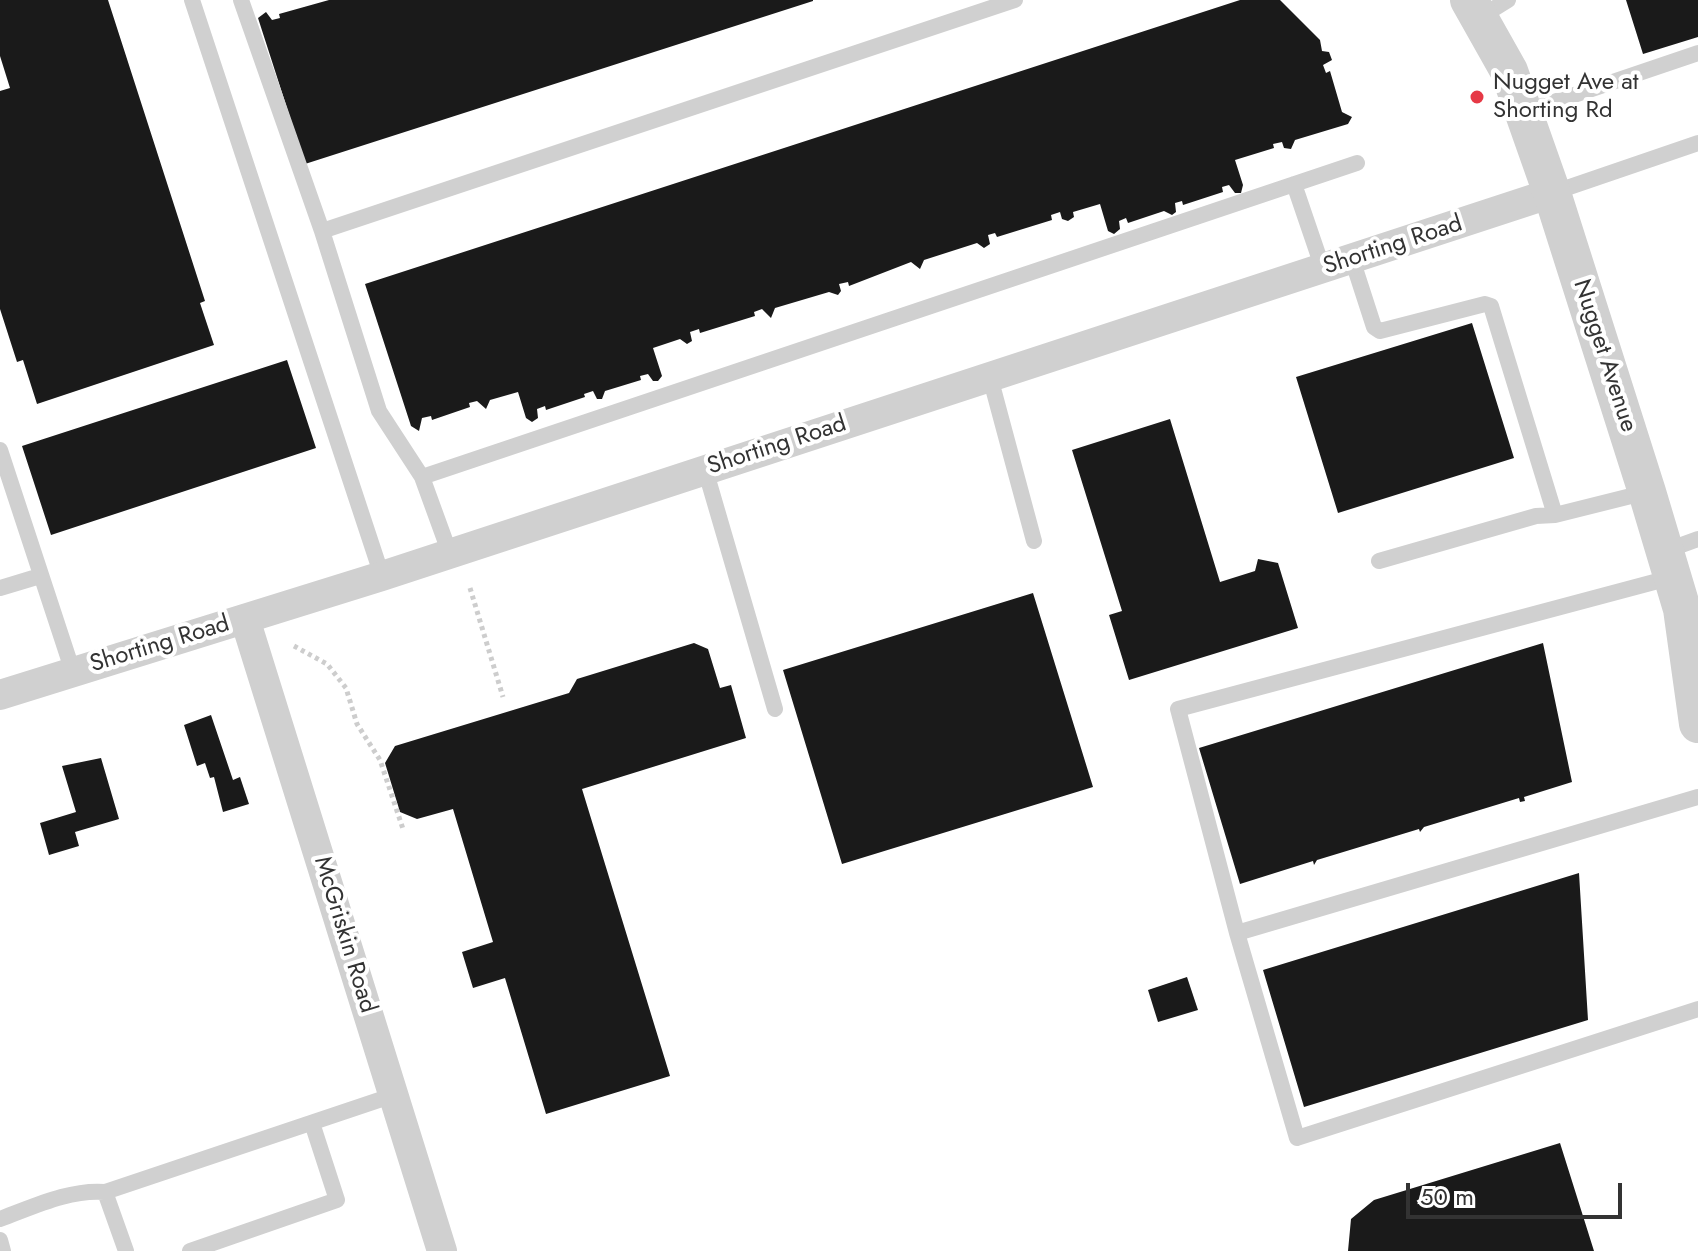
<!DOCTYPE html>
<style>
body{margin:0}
#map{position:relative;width:1698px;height:1251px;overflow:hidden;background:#fff;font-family:Jost,sans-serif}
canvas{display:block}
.scale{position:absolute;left:1406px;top:1183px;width:216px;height:36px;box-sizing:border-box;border:4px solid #333;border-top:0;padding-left:10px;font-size:24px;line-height:28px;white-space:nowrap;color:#333;-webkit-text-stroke:6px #fff;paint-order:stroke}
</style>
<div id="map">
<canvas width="1698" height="1251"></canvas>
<div class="scale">50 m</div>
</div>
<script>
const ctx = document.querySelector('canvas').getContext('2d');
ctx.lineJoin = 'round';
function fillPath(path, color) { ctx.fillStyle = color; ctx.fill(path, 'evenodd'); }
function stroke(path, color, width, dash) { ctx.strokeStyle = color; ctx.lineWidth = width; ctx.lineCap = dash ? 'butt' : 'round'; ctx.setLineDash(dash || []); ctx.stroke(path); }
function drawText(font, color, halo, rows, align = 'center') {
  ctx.font = font + ' Jost,sans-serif'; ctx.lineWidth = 8; ctx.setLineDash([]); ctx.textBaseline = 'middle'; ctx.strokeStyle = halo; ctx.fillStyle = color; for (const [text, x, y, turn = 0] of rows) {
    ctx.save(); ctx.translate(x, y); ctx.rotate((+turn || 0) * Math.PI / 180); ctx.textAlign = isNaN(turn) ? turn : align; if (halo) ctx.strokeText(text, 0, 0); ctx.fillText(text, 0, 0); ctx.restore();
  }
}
const building = new Path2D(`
 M0 0H108L205 301 200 303 214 345 37 404 23 360 17 362 0 309V91L10 88 0 56Z
 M329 0H813V1L305 164 258 18 266 12 272 20 280 18 279 14Z
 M1240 0H1280L1320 40 1322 51 1329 52 1332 60 1323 65 1326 73 1330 71 1342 112 1352 117 1348 124 1295 140 1291 149 1284 148 1282 142 1273 144 1274 148 1235 160 1243 185 1241 193H1235L1229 185 1222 187 1223 192 1183 205 1182 201 1175 203 1176 212 1172 215 1164 211 1128 223 1126 218 1119 221 1120 229 1114 234 1108 231 1100 204 1073 212 1074 217 1068 221 1062 219 1060 212 1051 215 1052 220 997 237 995 233 988 235 990 244 984 248 977 243 924 260 920 269 911 262 849 286 848 282 839 284 841 291 838 295 829 292 775 308 771 318 762 309 754 312 755 316 700 333 699 329 690 332 692 341 687 344 680 339 653 348 662 376 658 381H653L648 374 640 376 641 380 605 391 602 399H597L593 391 584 394 585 397 546 410 545 406 537 409 538 418 532 422 526 418 518 392 490 400 486 409 477 401 469 403 470 407 432 420 431 416 422 418 419 431 411 426 365 284Z
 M1626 0H1698V37L1643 54Z
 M1472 323 1514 458 1338 513 1296 377Z
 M287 360 316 448 51 535 22 446Z
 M1170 419 1220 582 1255 571 1258 559 1278 563 1298 628 1129 680 1109 615 1122 611 1072 450Z
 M1033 593 1093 787 842 864 783 670Z
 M694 643 708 649 720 688 731 685 746 738 582 789 670 1076 546 1114 505 978 473 988 462 952 493 942 453 809 417 819 400 812 385 763 395 746 569 693 577 679Z
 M1543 643 1572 782 1524 797 1525 801 1520 802 1519 798 1424 827 1420 832 1419 829 1317 860 1314 865 1313 861 1240 884 1199 748Z
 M211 715 233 780 240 777 249 804 223 812 214 777 210 778 205 763 197 766 184 725Z
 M101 758 119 819 75 832 79 846 49 855 40 823 76 812 62 766Z
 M1579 873 1588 1020 1304 1107 1263 970Z
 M1187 977 1198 1010 1158 1022 1148 990Z
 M1560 1143 1594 1251H1348L1351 1219 1374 1200Z`);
const path = new Path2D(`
 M470 588 503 697
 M294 646 327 664 346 688 357 724 380 760 403 829`);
const service = new Path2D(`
 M192 0 382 576
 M241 0 322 231 1015 0
 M1479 18 1508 0
 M1524 112 1698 53
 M1294 184 1323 269
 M1552 193 1698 143
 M322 231 379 411 422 477 450 554
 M1352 259 1374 327 1380 331 1485 304 1491 306 1555 515 1647 492
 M990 377 1034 541
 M0 450 73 672
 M705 469 775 709
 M422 477 1357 163
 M1665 551 1698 539
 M1379 561 1536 516 1555 515
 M1673 577 1178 709 1237 933 1297 1138 1698 1009
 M0 588 40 576
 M1237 933 1698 797
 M0 1219C33 1207 70 1189 105 1192
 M0 1240 3 1251
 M126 1251 105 1192 394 1095
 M190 1251 337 1200 312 1123`);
const minor = new Path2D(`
 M245 619 442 1251
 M0 695 382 576 1552 193`);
const tertiary = new Path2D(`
 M1469 0 1509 71 1552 193 1647 492 1682 609 1698 724`);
const markers = [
 [1477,97,8,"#e63946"]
];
const poiNames = [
 ["Nugget Ave at",1493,83],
 ["Shorting Rd",1493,111]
];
const streetNames = [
 ["Shorting Road",1393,246,-18],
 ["Nugget Avenue",1604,356,72],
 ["Shorting Road",777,446,-18],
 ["Shorting Road",160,645,-17],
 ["McGriskin Road",344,935,73]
];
fillPath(building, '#1a1a1a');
stroke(path, '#cdcdcd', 5, [4, 4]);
stroke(service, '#d0d0d0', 16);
stroke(minor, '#d0d0d0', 30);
stroke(tertiary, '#d0d0d0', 38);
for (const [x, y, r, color] of markers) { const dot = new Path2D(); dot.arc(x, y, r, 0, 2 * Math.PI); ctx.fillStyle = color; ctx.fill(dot); stroke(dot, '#fff', 3); }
drawText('24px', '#333', '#fff', poiNames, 'left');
drawText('24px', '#333', '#fff', streetNames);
</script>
